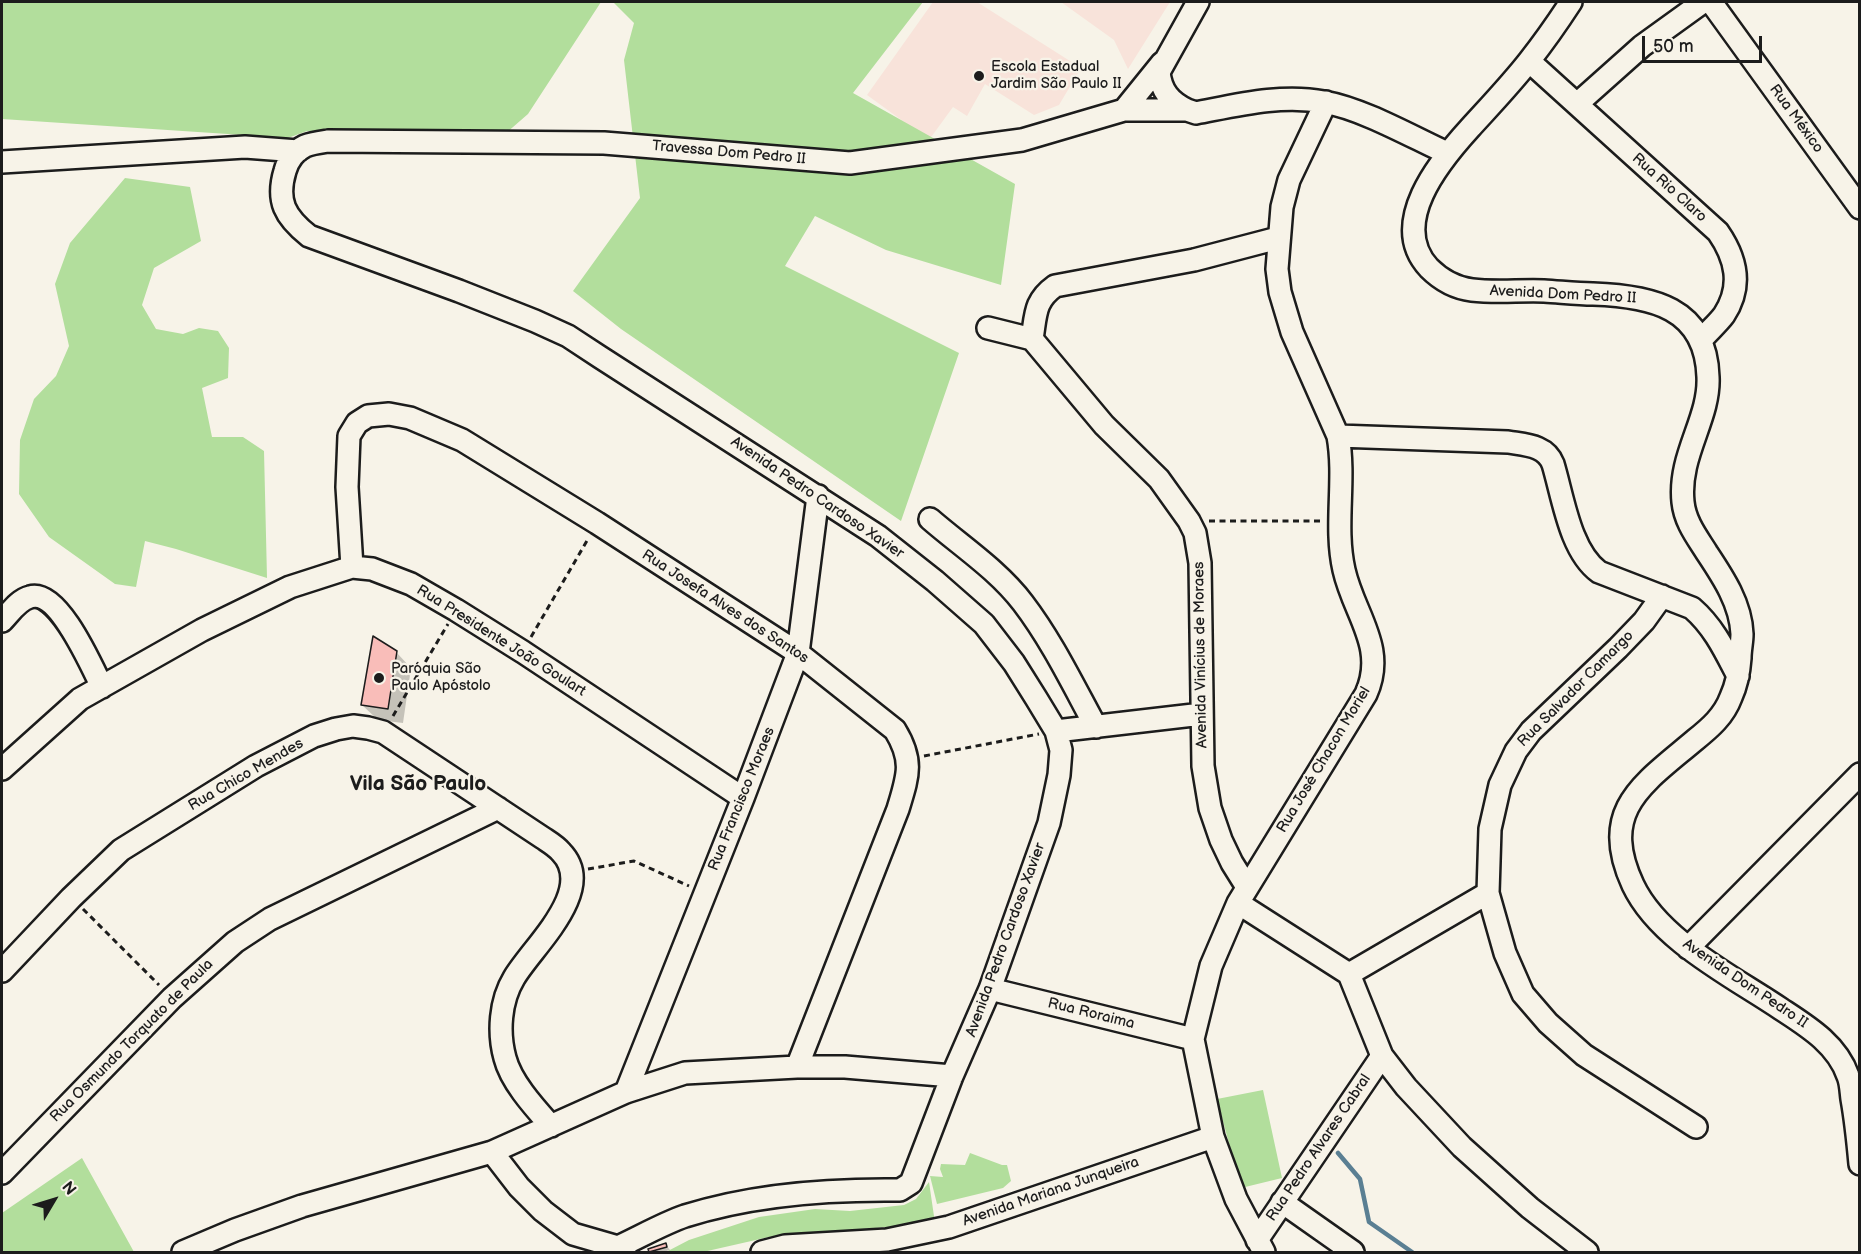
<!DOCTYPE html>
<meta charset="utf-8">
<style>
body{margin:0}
#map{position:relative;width:1861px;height:1254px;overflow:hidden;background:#f7f3e8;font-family:"Balsamiq Sans",sans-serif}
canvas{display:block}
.frame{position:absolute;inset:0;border:3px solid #1c1c1c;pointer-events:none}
.north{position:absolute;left:24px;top:1170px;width:60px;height:60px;-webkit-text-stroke:4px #f7f3e8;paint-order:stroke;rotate:52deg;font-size:16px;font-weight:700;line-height:24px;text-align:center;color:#1c1c1c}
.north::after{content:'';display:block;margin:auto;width:21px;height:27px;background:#1c1c1c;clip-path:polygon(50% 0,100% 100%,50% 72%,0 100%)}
.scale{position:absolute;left:1642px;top:36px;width:120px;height:27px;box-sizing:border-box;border:3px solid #1c1c1c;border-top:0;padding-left:8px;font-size:18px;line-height:21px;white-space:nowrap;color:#1c1c1c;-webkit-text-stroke:4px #f7f3e8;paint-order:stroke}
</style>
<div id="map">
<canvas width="1861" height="1254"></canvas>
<div class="frame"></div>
<div class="north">N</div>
<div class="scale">50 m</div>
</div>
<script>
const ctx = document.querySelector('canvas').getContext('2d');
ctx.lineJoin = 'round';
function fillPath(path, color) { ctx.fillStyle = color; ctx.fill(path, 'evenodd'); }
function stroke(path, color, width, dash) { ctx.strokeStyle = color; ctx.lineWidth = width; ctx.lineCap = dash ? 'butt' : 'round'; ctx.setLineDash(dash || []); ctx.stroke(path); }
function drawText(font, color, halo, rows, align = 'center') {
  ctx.font = font + ' "Balsamiq Sans",sans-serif'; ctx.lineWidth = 4.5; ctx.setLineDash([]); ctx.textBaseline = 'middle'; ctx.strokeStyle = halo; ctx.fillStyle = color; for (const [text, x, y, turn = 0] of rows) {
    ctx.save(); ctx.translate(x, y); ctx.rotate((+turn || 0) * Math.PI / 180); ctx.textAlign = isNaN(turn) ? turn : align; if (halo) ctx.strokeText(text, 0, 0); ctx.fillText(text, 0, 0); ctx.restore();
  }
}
const built = new Path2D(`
 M933 2H977L1081 68 1059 105 1034 115 985 84 967 116 953 107 929 140 867 95Z
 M1061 2H1170L1128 69 1114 40Z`);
const green = new Path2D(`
 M2 2H601L528 114 505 134 307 131 288 138 2 119Z
 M613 2H923L853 93 1015 184 1001 285 886 250 815 216 785 266 959 353 901 521 621 329 573 291 640 198 624 60 634 23Z
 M125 178 190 187 201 241 154 268 142 305 156 329 183 334 199 328 218 331 229 348 228 378 202 388 212 437H243L264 451 267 578 176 549 145 541 136 587 115 584 49 537 19 494 20 440 34 399 56 376 69 346 55 284 70 243Z
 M1263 1090 1282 1178 1241 1188 1217 1099Z
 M970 1153 1002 1165H1007L1011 1181 1003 1188 937 1204 930 1176 943 1177 940 1169 941 1164 965 1165Z
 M82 1158 134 1252H2V1213Z
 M929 1182 935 1223 769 1237 703 1252H666L689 1240 759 1217 815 1209 850 1211 904 1205 916 1199Z`);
const shadow = new Path2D(`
 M396 652 411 668 403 723 378 720 362 705Z
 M666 1245 670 1250 663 1252H650V1250Z`);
const stream = new Path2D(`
 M1338 1153 1360 1179 1369 1222 1412 1252`);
const building = new Path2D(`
 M373 636 397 651 388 709 361 705Z
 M666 1243 667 1247 649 1252 648 1249Z`);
const path = new Path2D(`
 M1209 521H1322
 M531 637 588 539
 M393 716 448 624
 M924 756 1039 734
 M588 869 634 861 689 886
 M83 909 159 985`);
const minor = new Path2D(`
 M1571 2C1558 22 1544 42 1529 61 1511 84 1490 106 1470 128 1439 162 1388 224 1429 268 1441 280 1456 288 1472 290 1496 293 1520 290 1544 291 1561 292 1577 294 1593 294 1651 296 1706 307 1708 377 1710 419 1678 455 1683 502 1685 522 1697 537 1707 553 1723 577 1741 604 1742 634 1742 642 1740 650 1740 658 1739 672 1737 684 1731 697 1724 716 1710 728 1695 740 1643 784 1598 810 1633 885 1659 940 1732 976 1781 1009 1807 1026 1837 1044 1848 1076 1851 1083 1851 1092 1852 1099 1856 1121 1858 1142 1860 1164
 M1711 2 1860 208
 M1529 61 1718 232C1736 258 1743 286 1724 315 1718 323 1709 331 1702 339
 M1577 104 1642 46 1703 2
 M1124 110 1162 63
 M1187 110C1170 102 1161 91 1159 72L1198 2
 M2 162 245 147 298 151
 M988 328 1032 339 1104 425 1159 479 1189 521 1195 533 1200 563 1203 766 1210 808 1221 840 1232 863 1247 887
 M1032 339C1036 315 1034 301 1055 286L1194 260 1278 238
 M1338 436 1508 442C1525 445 1546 445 1553 464 1563 497 1570 551 1599 572L1692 608C1714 627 1725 651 1738 676
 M930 519C961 546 998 570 1023 603 1052 641 1073 685 1096 727
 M352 567 347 487 349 436 357 423 368 416 389 414 410 418 462 440 597 523 798 653 895 730C914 761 908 776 898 809L797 1067
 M1662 596 1644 621 1618 648 1531 731 1516 751 1500 785 1490 829 1488 893 1505 953 1523 994 1548 1023 1584 1055 1696 1127
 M2 621C10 613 18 600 30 597 58 588 92 667 102 687
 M1056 731 1202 714
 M2 769 80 699 202 630 290 587 352 567 372 569 411 584 456 610 523 652 743 798
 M1238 903 1349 974 1382 1056 1406 1087 1462 1147 1530 1208 1587 1252
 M1688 948 1860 774
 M2 971 71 898 121 850 256 766 314 736 336 729 353 726 368 728 383 732 543 838C549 842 556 846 561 852 598 890 532 947 514 978 500 1001 498 1033 505 1058 511 1082 535 1108 551 1126
 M1349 974 1488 893
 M990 989 1193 1039
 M626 1092 743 798 798 653 818 496
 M492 1152 519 1187 543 1211 573 1234 618 1247 625 1252
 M2 1173 172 998 235 942 270 919 498 808
 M1282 1202 1353 1252
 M1257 1240 1382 1056
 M618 1247C640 1237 662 1224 685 1216 754 1194 828 1189 900 1190L911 1183 952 1076 990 989 1049 823 1059 775 1061 750 1056 731 1036 698 1014 663 984 624 935 581 878 536 600 357 568 336 535 321 459 291 309 236C285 217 276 201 285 171 288 160 295 151 305 146 312 143 321 142 328 141L604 143 850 163 1022 140 1124 110H1187L1196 113C1238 105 1281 94 1324 102 1363 109 1410 136 1447 153
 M183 1252 235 1230 302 1206 492 1152 626 1092 685 1073 797 1067H845L952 1076
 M762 1252 785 1246 887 1240 949 1227 1213 1137
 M1264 1252 1236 1199 1213 1137 1193 1039 1211 966 1238 903 1366 694C1387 647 1354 615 1344 570 1334 526 1346 480 1338 436L1292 332 1280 292 1277 269 1282 207 1289 180 1326 102`);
const markers = [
 [979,76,6,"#1c1c1c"],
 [379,678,6,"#1c1c1c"]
];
const poiNames = [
 ["Escola Estadual",991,67],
 ["Jardim São Paulo II",991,84],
 ["Paróquia São",391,669],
 ["Paulo Apóstolo",391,686]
];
const streetNames = [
 ["Rua México",1796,119,54],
 ["Travessa Dom Pedro II",729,153,5],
 ["Rua Rio Claro",1669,188,42],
 ["Avenida Dom Pedro II",1563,295,3],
 ["Avenida Pedro Cardoso Xavier",817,498,34],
 ["Rua Josefa Alves dos Santos",725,607,33],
 ["Rua Presidente João Goulart",501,641,32],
 ["Avenida Vinícius de Moraes",1201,655,-91],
 ["Rua Salvador Camargo",1576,689,-45],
 ["Rua José Chacon Moriel",1324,760,-59],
 ["Rua Chico Mendes",246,775,-30],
 ["Rua Francisco Moraes",742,799,-68],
 ["Avenida Pedro Cardoso Xavier",1006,940,-70],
 ["Avenida Dom Pedro II",1745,984,34],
 ["Rua Roraima",1091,1014,14],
 ["Rua Osmundo Torquato de Paula",132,1041,-45],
 ["Rua Pedro Alvares Cabral",1319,1148,-56],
 ["Avenida Mariana Junqueira",1051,1192,-19]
];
const districtNames = [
 ["Vila São Paulo",418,785]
];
fillPath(built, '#f8e3da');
fillPath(green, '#b2de9c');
fillPath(shadow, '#0003');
stroke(stream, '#5a7f93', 4.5);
fillPath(building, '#f9bdb9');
stroke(building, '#1c1c1c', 1.5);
stroke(minor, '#1c1c1c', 26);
stroke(path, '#1c1c1c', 3, [6, 4.5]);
stroke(minor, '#f7f3e8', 21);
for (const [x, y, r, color] of markers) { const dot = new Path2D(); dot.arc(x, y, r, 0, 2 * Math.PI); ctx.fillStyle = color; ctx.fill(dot); stroke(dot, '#f7f3e8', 2); }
drawText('15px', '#1c1c1c', '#f7f3e8', poiNames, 'left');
drawText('15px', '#1c1c1c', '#f7f3e8', streetNames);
drawText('bold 21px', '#1c1c1c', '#f7f3e8', districtNames);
</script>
